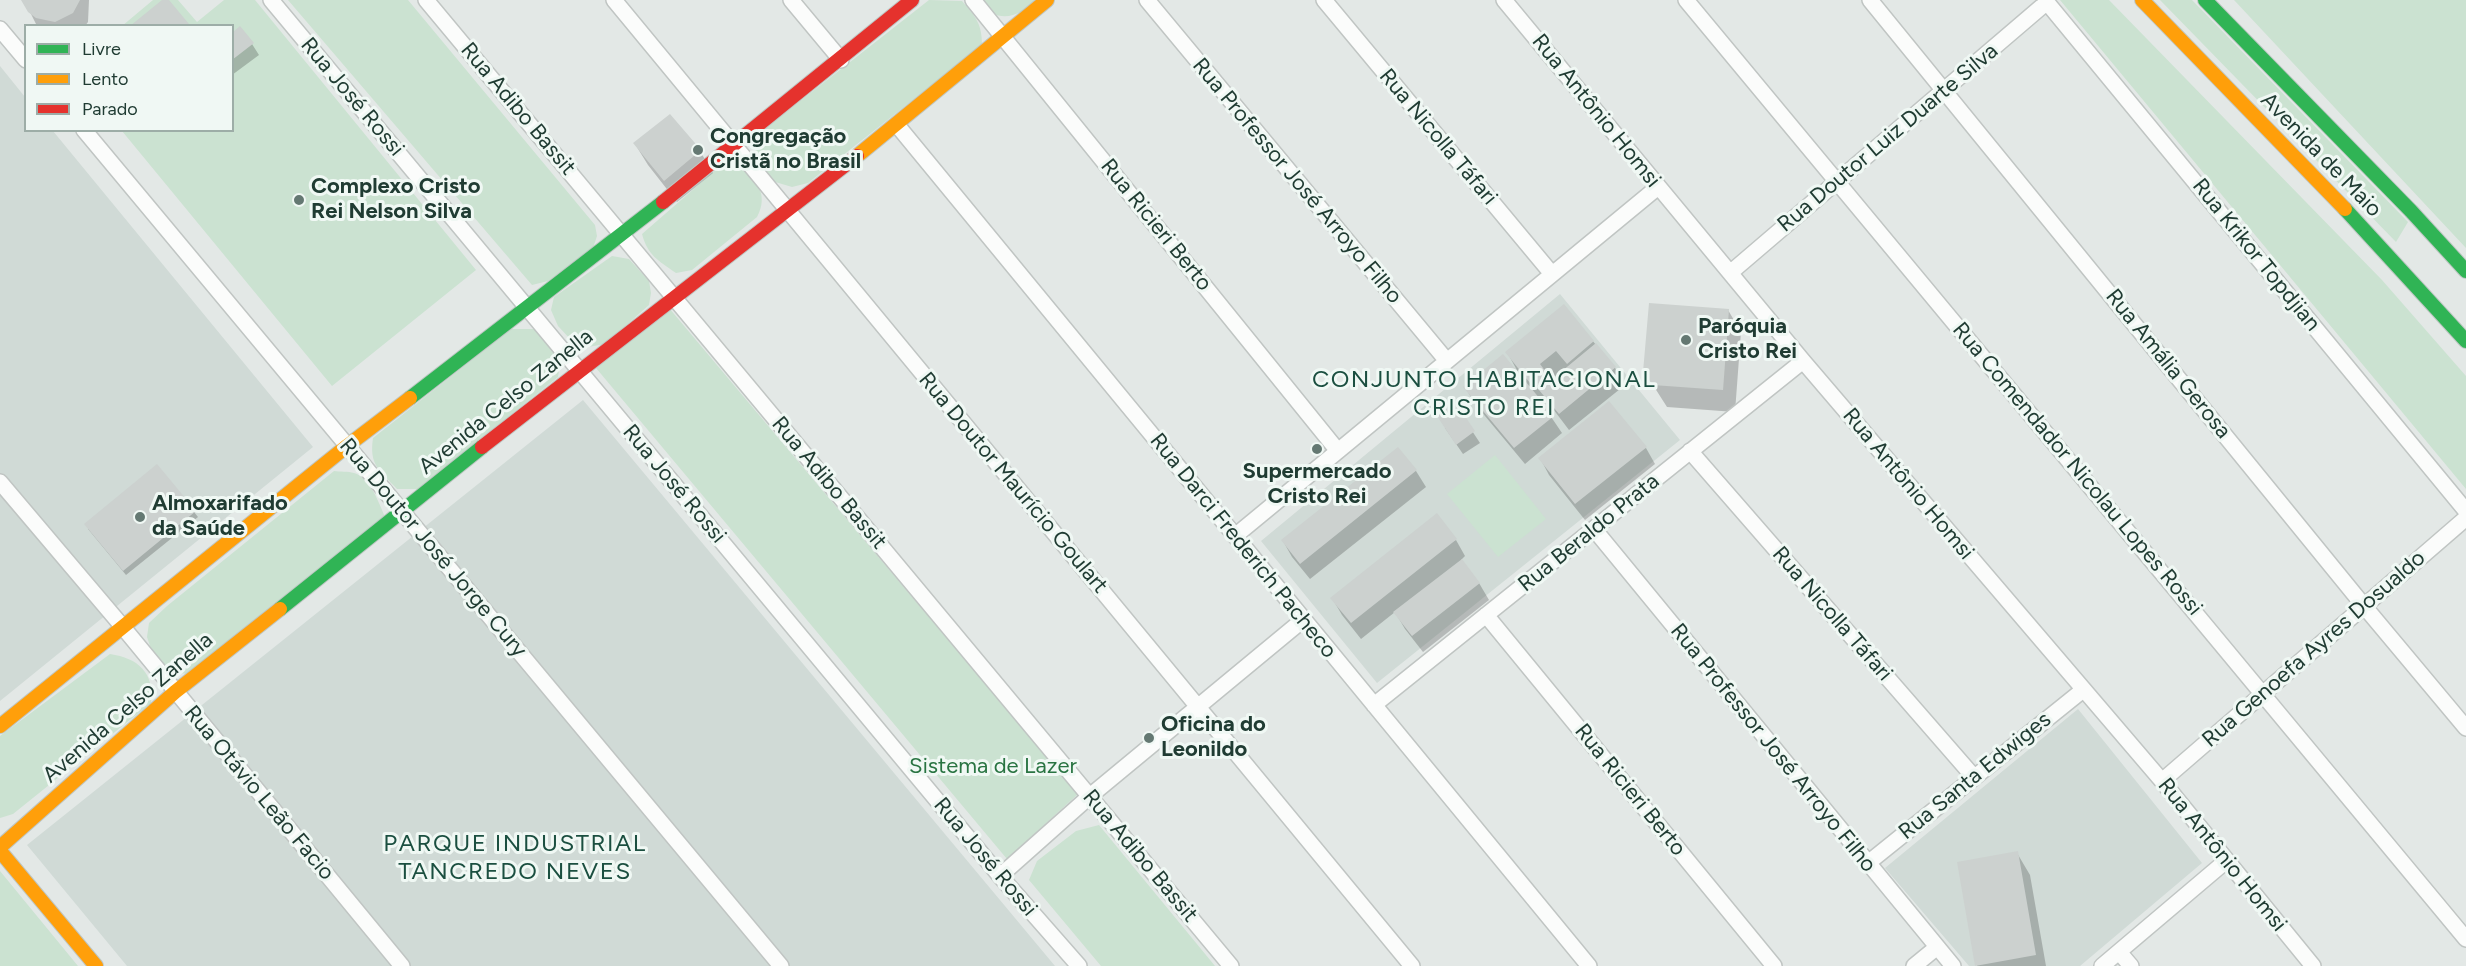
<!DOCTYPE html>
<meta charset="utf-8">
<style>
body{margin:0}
#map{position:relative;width:2466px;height:966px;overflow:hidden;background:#e3e8e6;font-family:Figtree,sans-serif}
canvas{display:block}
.legend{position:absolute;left:24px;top:24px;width:210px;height:108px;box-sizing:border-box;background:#f0f8f4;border:2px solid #9dada7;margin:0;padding:8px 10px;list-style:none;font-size:18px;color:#203c33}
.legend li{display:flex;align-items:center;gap:12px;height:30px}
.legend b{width:30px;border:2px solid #9dada7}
</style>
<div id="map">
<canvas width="2466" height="966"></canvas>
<ul class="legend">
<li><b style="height:8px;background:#30b455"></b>Livre</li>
<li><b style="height:8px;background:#ff9f0a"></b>Lento</li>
<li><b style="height:8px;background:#e5322d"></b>Parado</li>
</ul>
</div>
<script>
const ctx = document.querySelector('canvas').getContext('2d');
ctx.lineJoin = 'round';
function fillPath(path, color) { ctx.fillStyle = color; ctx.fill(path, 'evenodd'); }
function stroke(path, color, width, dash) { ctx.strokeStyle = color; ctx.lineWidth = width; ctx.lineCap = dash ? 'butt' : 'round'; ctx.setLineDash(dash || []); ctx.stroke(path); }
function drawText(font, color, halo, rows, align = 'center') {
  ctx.font = font + ' Figtree,sans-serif'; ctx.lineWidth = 6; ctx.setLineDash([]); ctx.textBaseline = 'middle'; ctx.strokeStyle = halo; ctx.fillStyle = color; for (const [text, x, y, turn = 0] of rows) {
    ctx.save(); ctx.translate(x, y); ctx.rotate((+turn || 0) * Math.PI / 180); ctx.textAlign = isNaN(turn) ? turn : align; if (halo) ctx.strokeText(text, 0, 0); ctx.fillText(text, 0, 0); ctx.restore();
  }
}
const built = new Path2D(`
 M0 66 25 97 26 130 53 131 313 447 0 701Z
 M1560 294 1680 440 1377 683 1261 541Z
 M583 400 1055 966H127L27 845Z
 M2078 709 2202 863 2080 966H1969L1885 868Z`);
const green = new Path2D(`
 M153 0H178L197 22 224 0H255L476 270 332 386 122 131 232 130V26H122Z
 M288 0H408L595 225 597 236 593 248 548 281 532 285Z
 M929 0 962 1C976 17 982 24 982 45L808 183 792 187 772 181 755 156 757 135Z
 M979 0H1038C1018 17 997 26 979 0Z
 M2060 0H2109L2382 280 2466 376V489Z
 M2160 0H2192L2408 222 2396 242Z
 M2234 0H2466V248Z
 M738 165C757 178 769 195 757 217L692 270 676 273C658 260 648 256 642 234L719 167Z
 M612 256 629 259 649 281 651 293 649 305 605 344 588 347 572 341 558 326 551 310 554 297Z
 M669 308 1078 794 1007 859 596 368Z
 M511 329H535L561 359 558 377 418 489H397C379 470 369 465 373 438Z
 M1495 455 1546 519 1498 557 1447 494Z
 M334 471C340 472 348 471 354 473 370 477 379 503 385 517L188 674 172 672 152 652 147 637 149 623 167 606Z
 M110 654C138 658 155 673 151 703L13 814 0 818V736Z
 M1099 825 1215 966H1101L1029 880 1037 861 1076 831Z
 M0 871 78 966H0Z`);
const shadow = new Path2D(`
 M24 0H89L88 22 85 26H37Z
 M164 0H167L188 26H133Z
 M232 35 252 44 259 55 232 75Z
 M670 116 700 151 713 173 677 202 648 165 635 144Z
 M1564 306 1615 368 1625 385 1569 430 1547 401 1543 405 1562 433 1525 464 1475 404 1465 387 1519 374 1507 352Z
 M1728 310 1741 332 1735 412 1667 407 1644 371Z
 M1455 405 1480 443 1463 454 1445 428Z
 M1646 448 1655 464 1585 520 1549 475 1540 458Z
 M1398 449 1416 471 1426 487 1310 579 1292 557 1283 541Z
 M157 466 198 517 126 575 88 529Z
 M1456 540 1465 556 1461 560 1479 583 1489 600 1423 652 1405 629 1395 612 1361 639 1342 615 1332 598Z
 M2017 853 2030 875 2046 966H1977Z`);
const building = new Path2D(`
 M21 0H80L73 13 55 22 36 18 28 12Z
 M162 0H169L189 24 130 26Z
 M240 26 254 43 232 60V33Z
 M670 114 701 150 664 181 633 143Z
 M1649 303 1729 309 1723 390 1653 385 1643 372Z
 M1564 304 1594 341 1567 364 1556 351 1540 364 1549 376 1534 388 1505 352Z
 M1596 343 1616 367 1559 414 1539 390Z
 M1503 354 1554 416 1514 448 1463 387Z
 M1609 401 1647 447 1575 504 1538 458Z
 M1456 403 1475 431 1456 445 1437 416Z
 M1398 447 1417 470 1300 564 1281 540Z
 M157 464 196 511 123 571 84 524Z
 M1437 513 1457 539 1351 623 1330 598Z
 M1462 559 1480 583 1412 636 1393 612Z
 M2018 851 2036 955 1975 966 1957 862Z`);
const street = new Path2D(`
 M271 0 1000 876 1079 966
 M426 0 1231 966
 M614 0 1412 966
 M791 0 841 60
 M973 0 1338 451
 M1147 0 1447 361
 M1324 0 1552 274
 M1504 0 1803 361 2162 781 2313 966
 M1686 0 2466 939
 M1870 0 2364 606 2466 728
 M2045 0 2466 511
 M0 29 26 60
 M897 125 1589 966
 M84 130 781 966
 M1730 273 2047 2
 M1690 451 1973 776
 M0 482 122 626 402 966
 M1594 529 1953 966
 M1235 536 1658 187
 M1486 615 1774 966
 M1374 705 1803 361
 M2162 781 2466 518
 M1868 863 2083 690
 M1000 876 1090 796 1304 619
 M2119 952 2131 966
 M1914 966 1936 948
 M2102 966 2226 861`);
const fast = new Path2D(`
 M2205 0 2411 211 2466 271
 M2345 209 2466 341
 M410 398 663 202
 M280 609 482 447`);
const slow = new Path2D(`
 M2142 0 2345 209
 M857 156 1047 0
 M0 726 347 446 410 398
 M0 847 175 692 280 609
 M0 851 96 966`);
const jam = new Path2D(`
 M663 202 912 0
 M482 447 857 156`);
const markers = [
 [698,150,6,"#647872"],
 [299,200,6,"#647872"],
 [1686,340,6,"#647872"],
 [1317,449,6,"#647872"],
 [140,517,6,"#647872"],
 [1149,738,6,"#647872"]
];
const streetNames = [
 ["Rua José Rossi",352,97,50],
 ["Rua Adibo Bassit",518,109,50],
 ["Rua Antônio Homsi",1596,111,51],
 ["Rua Nicolla Táfari",1438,137,50],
 ["Rua Doutor Luiz Duarte Silva",1888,138,-40],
 ["Avenida de Maio",2321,155,46],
 ["Rua Professor José Arroyo Filho",1297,181,50],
 ["Rua Ricieri Berto",1156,225,51],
 ["Rua Krikor Topdjian",2256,255,51],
 ["Rua Amália Gerosa",2168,364,51],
 ["Avenida Celso Zanella",506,402,-39],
 ["Rua Comendador Nicolau Lopes Rossi",2077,469,50],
 ["Rua Adibo Bassit",829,483,50],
 ["Rua Doutor Maurício Goulart",1013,483,50],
 ["Rua José Rossi",674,484,50],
 ["Rua Antônio Homsi",1908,484,50],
 ["Rua Beraldo Prata",1589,533,-39],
 ["Rua Darci Frederich Pacheco",1243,546,51],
 ["Rua Doutor José Jorge Cury",433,548,50],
 ["Rua Nicolla Táfari",1832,614,49],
 ["Rua Genoefa Ayres Dosualdo",2314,649,-41],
 ["Avenida Celso Zanella",128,708,-41],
 ["Rua Professor José Arroyo Filho",1773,748,51],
 ["Rua Santa Edwiges",1975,776,-39],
 ["Rua Ricieri Berto",1630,790,51],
 ["Rua Otávio Leão Facio",259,793,50],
 ["Rua Antônio Homsi",2222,855,51],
 ["Rua Adibo Bassit",1140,856,50],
 ["Rua José Rossi",985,857,50]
];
const poiNames = [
 ["Congregação",710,137],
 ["Cristã no Brasil",710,162],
 ["Complexo Cristo",311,187],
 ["Rei Nelson Silva",311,212],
 ["Paróquia",1698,327],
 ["Cristo Rei",1698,352],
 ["Supermercado",1317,472,"center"],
 ["Cristo Rei",1317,497,"center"],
 ["Almoxarifado",152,504],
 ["da Saúde",152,529],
 ["Oficina do",1161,725],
 ["Leonildo",1161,750]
];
const parkNames = [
 ["Sistema de Lazer",993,767]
];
const neighbourhoodNames = [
 ["CONJUNTO HABITACIONAL",1484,380],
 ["CRISTO REI",1484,408],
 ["PARQUE INDUSTRIAL",515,844],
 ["TANCREDO NEVES",515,872]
];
fillPath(built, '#d0dad6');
fillPath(green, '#cbe2d1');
fillPath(shadow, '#0003');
fillPath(building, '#ccd1cf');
stroke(street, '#c0c5c3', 18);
stroke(fast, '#bec6c3', 16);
stroke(slow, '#bec6c3', 16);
stroke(jam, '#bec6c3', 16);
stroke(street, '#fbfcfb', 15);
stroke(fast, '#30b455', 14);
stroke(slow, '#ff9f0a', 14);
stroke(jam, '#e5322d', 14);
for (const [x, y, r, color] of markers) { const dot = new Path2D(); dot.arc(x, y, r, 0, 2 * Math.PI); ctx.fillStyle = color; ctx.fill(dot); stroke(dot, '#f0f8f4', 2); }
drawText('22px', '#203c33', '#f0f8f4', streetNames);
drawText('bold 22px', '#203c33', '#f0f8f4', poiNames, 'left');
drawText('22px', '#297442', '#f0f8f4', parkNames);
ctx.letterSpacing = '1.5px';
drawText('24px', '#1b4f40', '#f0f8f4', neighbourhoodNames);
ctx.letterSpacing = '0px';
</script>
